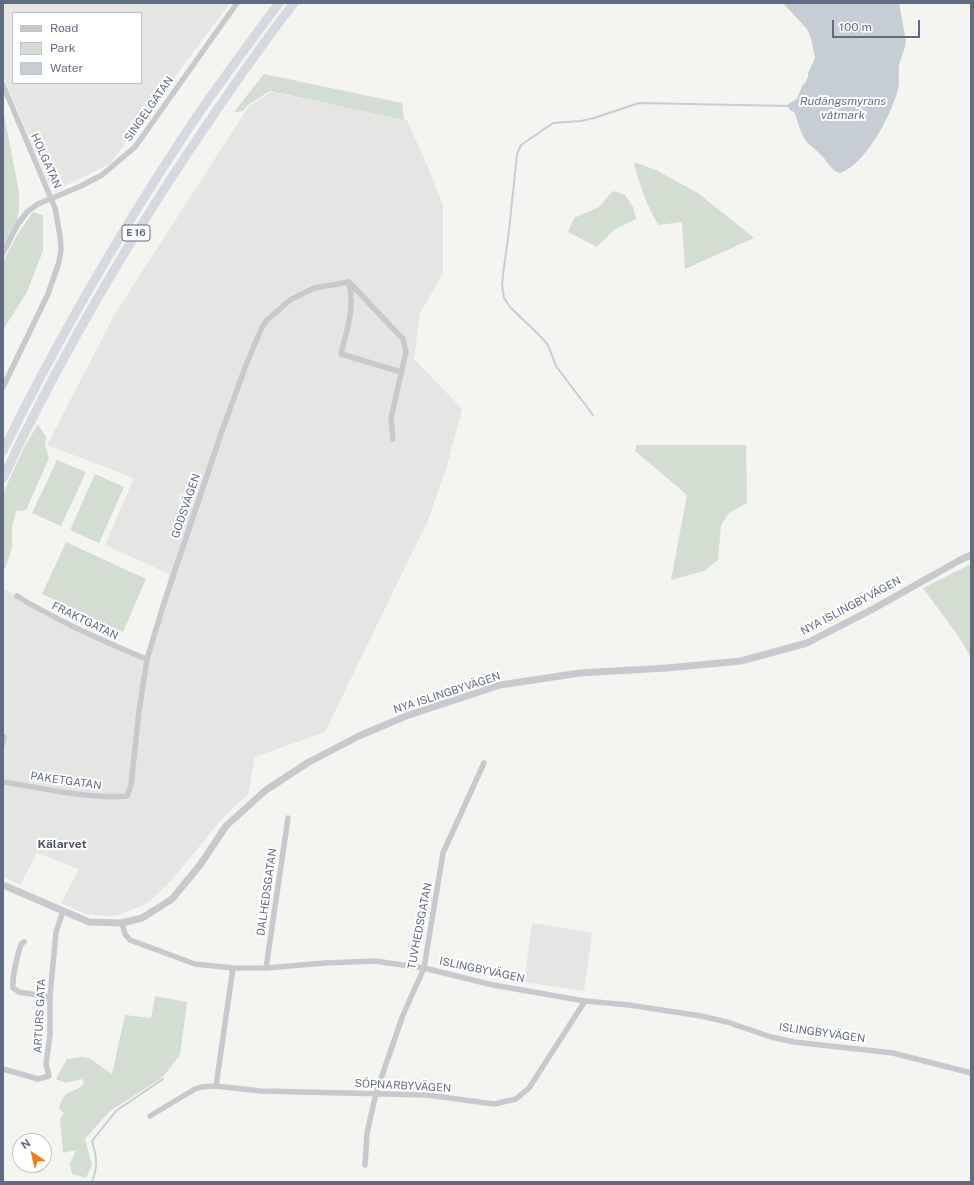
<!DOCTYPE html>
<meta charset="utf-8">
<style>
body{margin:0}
#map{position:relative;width:974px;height:1185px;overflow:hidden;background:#f4f5f0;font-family:"Public Sans",sans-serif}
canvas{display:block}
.frame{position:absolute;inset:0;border:4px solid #616c84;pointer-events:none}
.legend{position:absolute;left:12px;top:12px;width:130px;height:72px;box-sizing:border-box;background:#fff;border:1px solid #c0c4ce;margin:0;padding:5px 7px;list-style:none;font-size:12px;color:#616c84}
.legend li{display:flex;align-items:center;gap:8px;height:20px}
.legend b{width:20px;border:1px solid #c0c4ce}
.north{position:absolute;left:12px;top:1133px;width:40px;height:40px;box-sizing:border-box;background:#fff;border:1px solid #c0c4ce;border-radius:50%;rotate:325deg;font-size:11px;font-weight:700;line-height:16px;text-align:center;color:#616c84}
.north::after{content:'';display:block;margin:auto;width:14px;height:18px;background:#f08015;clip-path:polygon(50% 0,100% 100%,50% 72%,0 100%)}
.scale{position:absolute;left:832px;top:20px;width:88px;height:18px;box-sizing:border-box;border:2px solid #616c84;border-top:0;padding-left:5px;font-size:12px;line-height:14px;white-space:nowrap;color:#616c84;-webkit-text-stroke:3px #fff;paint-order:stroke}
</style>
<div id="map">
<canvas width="974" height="1185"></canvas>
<div class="frame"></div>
<ul class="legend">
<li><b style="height:5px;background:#c7c9cd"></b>Road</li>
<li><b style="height:11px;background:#d3ddd1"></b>Park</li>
<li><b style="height:11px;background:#c6cdd4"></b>Water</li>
</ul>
<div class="north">N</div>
<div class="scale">100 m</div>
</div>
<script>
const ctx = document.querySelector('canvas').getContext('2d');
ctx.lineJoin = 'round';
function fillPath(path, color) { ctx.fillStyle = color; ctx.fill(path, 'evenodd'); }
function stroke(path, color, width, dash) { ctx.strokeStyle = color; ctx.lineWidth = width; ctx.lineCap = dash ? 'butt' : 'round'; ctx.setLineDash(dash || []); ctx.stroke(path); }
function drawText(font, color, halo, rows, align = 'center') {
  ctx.font = font + ' "Public Sans",sans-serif'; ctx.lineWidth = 4; ctx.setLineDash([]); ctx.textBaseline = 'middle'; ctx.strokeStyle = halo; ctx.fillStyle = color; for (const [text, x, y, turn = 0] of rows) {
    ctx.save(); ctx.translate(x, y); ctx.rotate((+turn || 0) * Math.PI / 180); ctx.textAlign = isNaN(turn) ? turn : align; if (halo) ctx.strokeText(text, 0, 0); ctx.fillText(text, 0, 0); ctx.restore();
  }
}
const built = new Path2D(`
 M3 3H230L110 164 56 190 49 184 4 78ZM13 13H141V83H13Z
 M271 92 407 120 431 174 443 206V274L420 313 414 359 462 409 447 466 428 520 325 732 255 757 248 794 221 820 171 881 148 903 116 916H105L85 914 61 903 79 869 37 853 20 885 3 876V588L32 606 146 659 164 603 169 574 105 545 134 478 47 445 116 312 249 106Z
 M532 923 592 933 584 991 524 982Z`);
const green = new Path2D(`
 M264 74 402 103 404 120 270 91 249 104 243 111 234 112Z
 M3 109 19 192V210L17 221 3 253Z
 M634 162 656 170 698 193 754 238 685 269 682 222 659 225C648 210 638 180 634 162Z
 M613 191 625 195 633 207 636 219 614 230 597 247 568 232 574 218 599 207Z
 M33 212 43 215V251L27 292 3 330V262L16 237Z
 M38 424 46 437 45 444 49 458 26 510 16 511 12 528V548L5 569H3V493L25 446Z
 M636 445H746L747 503 729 513 721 525 718 560 704 571 671 580 687 495 635 451Z
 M57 460 86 472 61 526 32 513Z
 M95 474 124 487 99 543 70 530Z
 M66 542 146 579 123 632 42 594Z
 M971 564V658L961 640 923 588Z
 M155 996 187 1002 180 1055 163 1077 110 1111 85 1139 92 1165 86 1178 72 1174 70 1164 76 1150 63 1153 60 1119 64 1113 59 1109C65 1087 71 1096 84 1084L82 1079 66 1083 56 1079 67 1059 80 1057 89 1058 112 1074 125 1015 151 1018Z`);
const water = new Path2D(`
 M783 3H899L906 41C905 50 901 57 899 65 898 73 900 82 898 89 892 114 865 165 840 173 831 171 828 162 822 156 816 149 807 145 803 136 799 129 798 120 794 112L790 110 787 106 788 104 797 99 798 96 802 86 805 83 808 77V73L815 58 811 38 807 29Z`);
const stream = new Path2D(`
 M593 415 556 366 548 345 541 337 510 307 504 298 502 285 504 267 509 231 517 154 521 145 553 123 581 121 594 118 639 103 789 106
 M92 1182C98 1165 97 1158 92 1141L116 1111 163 1079`);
const minor = new Path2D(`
 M3 85 55 208 60 236 61 250 59 262 48 294 3 387
 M3 253 18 224 27 212 38 204 81 186 102 175 135 147 237 3
 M349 282 403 339 406 352 391 418 393 439
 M349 282C355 309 347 328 341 354L401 372
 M17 596C36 608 56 618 76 628 100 639 123 650 147 659
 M3 743 4 737
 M3 782C43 788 87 799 127 796L131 785 139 711 147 659 164 603 222 431 246 365 262 327 267 320 290 300 314 288 349 282
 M122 923 125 934 130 940 195 964 233 968H266L325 963 375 961 424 968 493 985 585 1001 629 1005 701 1016 727 1022 771 1037 794 1042 893 1053 971 1073
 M24 942 21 944C17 958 12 974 13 988L19 992 50 997
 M233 968 216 1086 261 1091 427 1095 494 1104 516 1099 529 1088 585 1001
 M266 968 288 818
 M3 1069 38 1079 49 1076 46 1064 50 1035V997L56 932 63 911
 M150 1116 195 1089 201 1087 216 1086
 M365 1165 367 1133 376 1093 403 1015 424 968 443 853 484 763`);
const tertiary = new Path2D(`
 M3 885 89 922 122 923 142 918 172 899 200 865 226 826 266 790 309 762 359 736 406 716 500 685 580 673 667 668 741 661 807 643 873 609 960 560 971 555`);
const trunk = new Path2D(`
 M3 451C57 340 119 234 187 131 216 87 248 45 279 3
 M3 478C51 376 107 278 168 183 208 122 249 61 294 3`);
const shields = [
 [136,233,28]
];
const shieldNames = [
 ["E 16",136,233]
];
const streetNames = [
 ["SINGELGATAN",149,109,-55],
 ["HOLGATAN",46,161,66],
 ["GODSVÄGEN",186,506,-71],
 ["NYA ISLINGBYVÄGEN",851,606,-28],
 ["FRAKTGATAN",85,621,26],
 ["NYA ISLINGBYVÄGEN",447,693,-18],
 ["PAKETGATAN",66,781,8],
 ["DALHEDSGATAN",267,892,-82],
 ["TUVHEDSGATAN",420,926,-79],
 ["ISLINGBYVÄGEN",482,970,12],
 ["ARTURS GATA",40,1016,-87],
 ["ISLINGBYVÄGEN",822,1033,8],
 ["SÖPNARBYVÄGEN",403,1086,3]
];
const waterNames = [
 ["Rudängsmyrans",843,101],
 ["våtmark",843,115]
];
const neighbourhoodNames = [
 ["Kälarvet",62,844]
];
fillPath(built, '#e5e5e4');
fillPath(green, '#d3ddd1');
fillPath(water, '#c6cdd4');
stroke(stream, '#c6cdd4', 2);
stroke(minor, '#c7c9cd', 5.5);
stroke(tertiary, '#c7c9cd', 7);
stroke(trunk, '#d6d9df', 9);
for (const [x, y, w] of shields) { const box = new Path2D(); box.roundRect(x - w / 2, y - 8, w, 16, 3); ctx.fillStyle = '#fff'; ctx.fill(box); stroke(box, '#616c84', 1); }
drawText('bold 10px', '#616c84', null, shieldNames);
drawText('11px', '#616c84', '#fff', streetNames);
drawText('italic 12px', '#627489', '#fff', waterNames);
drawText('bold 12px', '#505769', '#fff', neighbourhoodNames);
</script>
